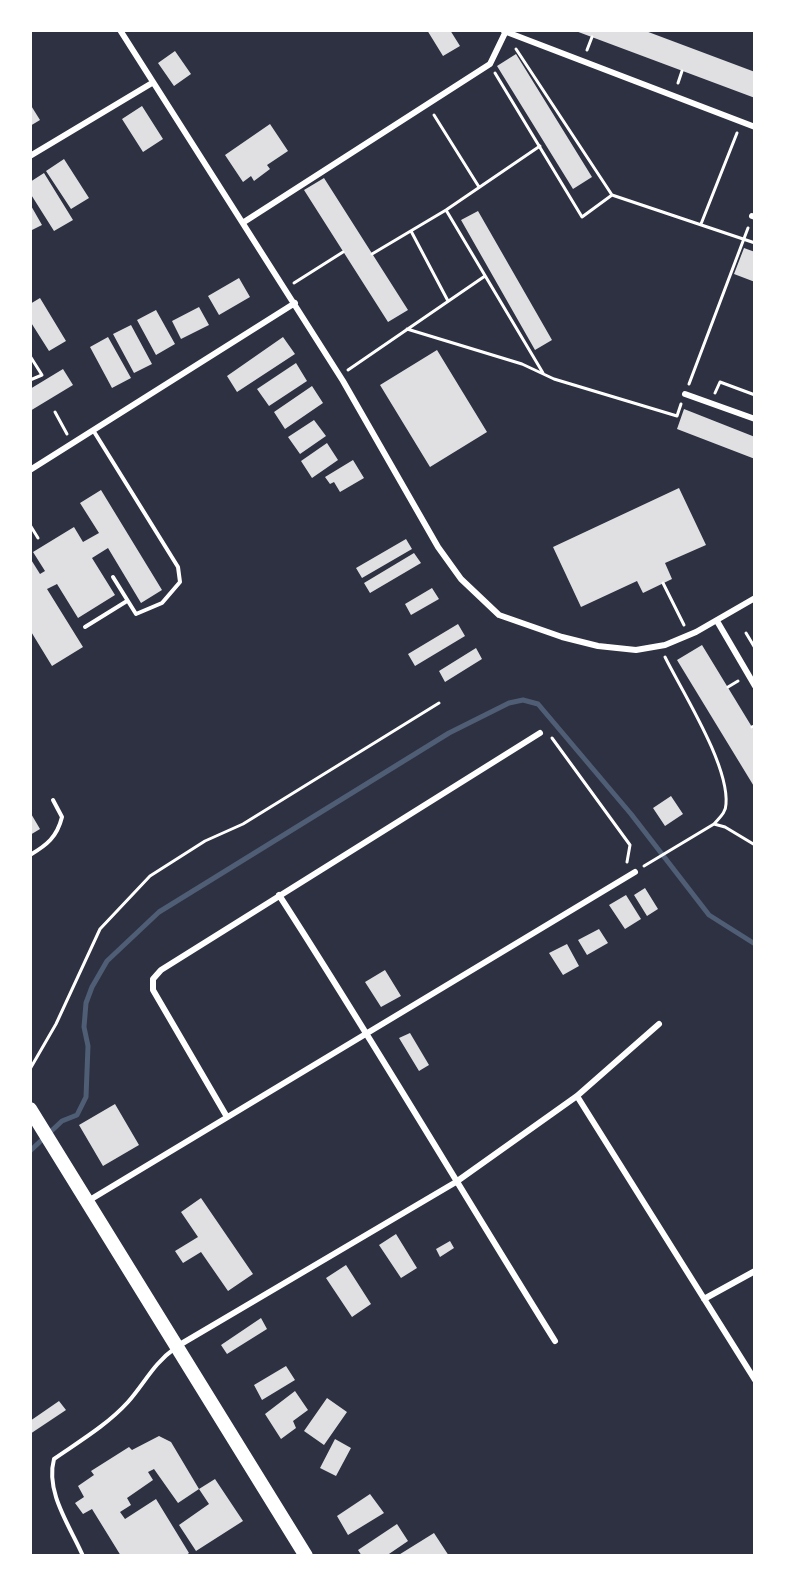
<!DOCTYPE html>
<style>
body{margin:0}
#map{position:relative;width:785px;height:1586px;overflow:hidden;background:#2d3142;font-family:Commissioner,sans-serif}
canvas{display:block}
.frame{position:absolute;inset:0;border:32px solid #fff;pointer-events:none}
</style>
<div id="map">
<canvas width="785" height="1586"></canvas>
<div class="frame"></div>
</div>
<script>
const ctx = document.querySelector('canvas').getContext('2d');
ctx.lineJoin = 'round';
function stroke(path, color, width, dash) { ctx.strokeStyle = color; ctx.lineWidth = width; ctx.lineCap = dash ? 'butt' : 'round'; ctx.setLineDash(dash || []); ctx.stroke(path); }
function fillPath(path, color) { ctx.fillStyle = color; ctx.fill(path, 'evenodd'); }
const stream = new Path2D(`
 M30 1151 62 1121 77 1115 86 1097 88 1046 84 1027 86 1003 92 987 107 961 159 912 449 733 509 703 523 700 538 704 631 814 709 915 755 944`);
const building = new Path2D(`
 M427 30H450L460 46 443 56Z
 M573 30H643L755 72V98Z
 M175 51 191 74 174 86 158 63Z
 M516 54 592 177 573 189 497 66Z
 M30 104 40 120 30 126Z
 M142 106 163 139 143 152 122 119Z
 M270 124 288 151 267 165 270 169 254 181 251 176 243 182 225 155Z
 M64 159 89 198 71 209 46 171Z
 M44 173 73 220 54 231 30 193V182Z
 M324 178 408 310 388 322 304 190Z
 M30 204 42 225 30 231Z
 M478 211 552 340 535 350 461 220Z
 M744 248 755 252V282L734 274Z
 M239 278 250 297 219 315 208 296Z
 M40 298 66 341 49 351 30 321V304Z
 M199 307 209 325 181 339 172 321Z
 M156 310 175 344 156 355 137 320Z
 M131 325 152 364 134 373 113 334Z
 M108 337 131 378 112 388 90 347Z
 M283 337 295 354 237 392 227 376Z
 M437 350 487 432 430 467 380 385Z
 M296 363 307 381 269 406 257 389Z
 M63 369 73 385 30 411V389Z
 M312 386 323 403 285 429 274 412Z
 M684 409 755 437V459L677 429Z
 M314 420 326 436 300 454 288 437Z
 M327 443 338 460 312 478 301 461Z
 M353 460 364 478 340 492 334 482 330 484 325 477Z
 M679 488 706 545 665 563 672 579 643 593 637 581 581 607 553 547Z
 M101 490 162 590 141 603 108 548 92 558 115 595 78 618 57 584 47 589 83 647 52 666 30 630V558L40 574 45 571 33 552 74 527 83 542 99 533 80 503Z
 M406 539 412 549 362 578 356 568Z
 M414 553 421 563 370 593 364 583Z
 M432 588 439 599 411 615 405 604Z
 M458 624 465 636 415 666 408 654Z
 M702 645 755 732V788L677 660Z
 M476 648 482 659 445 682 439 671Z
 M671 796 683 814 665 826 653 808Z
 M30 812 40 829 30 835Z
 M645 888 658 909 647 916 634 895Z
 M626 895 641 919 625 929 609 905Z
 M599 929 608 943 587 955 578 940Z
 M567 944 579 966 563 975 549 953Z
 M385 970 401 996 381 1007 365 982Z
 M410 1033 429 1065 419 1071 399 1038Z
 M115 1104 139 1145 103 1166 79 1125Z
 M201 1198 253 1274 228 1291 201 1252 183 1263 175 1251 198 1237 181 1212Z
 M396 1234 417 1268 401 1278 379 1245Z
 M450 1241 454 1248 440 1257 436 1249Z
 M346 1265 371 1304 352 1317 326 1278Z
 M261 1318 267 1329 227 1354 221 1345Z
 M286 1366 295 1380 262 1400 254 1385Z
 M295 1391 308 1410 293 1421 296 1428 281 1439 265 1414Z
 M327 1398 347 1412 324 1445 304 1431Z
 M59 1401 66 1410 30 1434V1421Z
 M159 1436 171 1442 199 1489 178 1503 154 1469 148 1472 153 1480 127 1498 131 1505 120 1512 125 1519 156 1499 189 1553 185 1556H121L92 1509 83 1514 75 1503 84 1497 78 1486 94 1475 91 1471 129 1447 132 1450Z
 M335 1439 351 1448 336 1476 320 1468Z
 M215 1479 243 1521 196 1551 179 1525 209 1504 199 1489Z
 M370 1494 384 1513 348 1535 337 1516Z
 M397 1524 408 1541 386 1556H362L358 1550Z
 M434 1533 449 1556H397Z`);
const path = new Path2D(`
 M516 49 612 195 755 243
 M587 50 592 37
 M495 73 582 217 612 195
 M678 83 682 71
 M434 115 479 187
 M446 210 543 373
 M701 224 737 133
 M411 231 448 301
 M372 254 446 210 540 146
 M294 283 343 252
 M407 329 522 364 554 379 677 416 681 404
 M30 356 42 375 30 380
 M348 370 485 276
 M689 384 748 228
 M715 393 720 382 755 395
 M55 412 67 434
 M30 525 38 538
 M663 583 684 625
 M746 633 755 648
 M728 687 738 681
 M752 727 755 726
 M552 738 630 845 627 862
 M714 824 725 827 755 845
 M644 866 714 824C719 818 726 813 726 804 729 765 683 693 665 657
 M30 1069 56 1024 100 929 150 876 205 841 243 824 439 703`);
const service = new Path2D(`
 M93 430 178 567 180 582 162 603 136 614 113 577
 M85 627 127 601
 M30 855C47 845 57 837 62 817L53 800
 M83 1556C70 1526 45 1492 54 1459 80 1441 107 1425 128 1402 144 1384 154 1363 174 1349`);
const minor = new Path2D(`
 M120 30 343 381 438 547 461 579 499 615 562 637 598 646 636 650 665 645 696 632 755 598
 M504 31 755 127
 M30 156 152 83
 M752 216 755 217
 M244 222 490 64 505 33
 M685 394 755 419
 M30 470 295 303
 M717 621 755 686
 M279 895C374 1042 462 1192 555 1341
 M577 1096 755 1380
 M227 1117 153 990V979L161 970 540 733
 M88 1201 635 872
 M704 1299 755 1271
 M176 1347 456 1182 577 1096 659 1024`);
const trunk = new Path2D(`
 M30 1109 306 1556`);
stroke(stream, '#4f5d75', 5);
fillPath(building, '#e0e0e3');
stroke(path, '#fff', 3);
stroke(service, '#fff', 4);
stroke(minor, '#fff', 6);
stroke(trunk, '#fff', 14);
</script>
